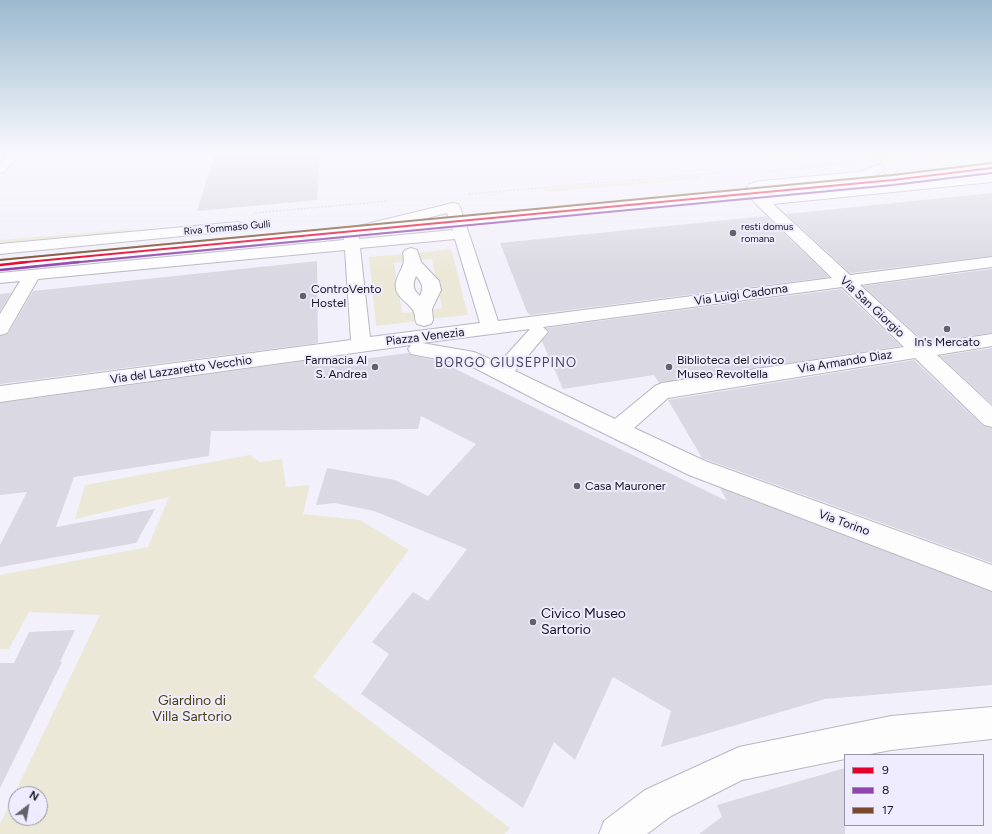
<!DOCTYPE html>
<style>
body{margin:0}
#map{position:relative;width:992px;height:834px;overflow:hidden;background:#f2f0fa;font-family:Figtree,sans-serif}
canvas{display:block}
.legend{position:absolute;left:844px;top:754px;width:140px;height:72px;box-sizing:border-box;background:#eeecfe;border:1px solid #9896a5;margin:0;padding:5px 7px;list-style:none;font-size:12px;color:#16151f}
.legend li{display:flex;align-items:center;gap:8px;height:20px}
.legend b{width:20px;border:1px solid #9896a5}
.north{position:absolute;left:8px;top:786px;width:40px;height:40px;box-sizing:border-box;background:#eeecfe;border:1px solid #9896a5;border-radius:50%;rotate:31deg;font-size:11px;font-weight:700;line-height:16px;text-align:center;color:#16151f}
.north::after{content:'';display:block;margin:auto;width:14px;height:18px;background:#63626c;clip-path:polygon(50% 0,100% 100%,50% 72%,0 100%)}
</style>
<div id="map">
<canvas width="992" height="834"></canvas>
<ul class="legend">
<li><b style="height:5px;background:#e4002b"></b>9</li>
<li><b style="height:5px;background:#8e44ad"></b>8</li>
<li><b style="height:5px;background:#7a4b2a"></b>17</li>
</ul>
<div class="north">N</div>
</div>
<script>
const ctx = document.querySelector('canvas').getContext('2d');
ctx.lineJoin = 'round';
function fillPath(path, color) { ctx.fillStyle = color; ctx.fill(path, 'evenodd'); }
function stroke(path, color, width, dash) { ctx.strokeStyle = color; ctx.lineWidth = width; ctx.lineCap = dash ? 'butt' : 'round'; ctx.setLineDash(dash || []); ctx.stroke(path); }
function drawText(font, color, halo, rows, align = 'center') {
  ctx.font = font + ' Figtree,sans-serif'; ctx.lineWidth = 4; ctx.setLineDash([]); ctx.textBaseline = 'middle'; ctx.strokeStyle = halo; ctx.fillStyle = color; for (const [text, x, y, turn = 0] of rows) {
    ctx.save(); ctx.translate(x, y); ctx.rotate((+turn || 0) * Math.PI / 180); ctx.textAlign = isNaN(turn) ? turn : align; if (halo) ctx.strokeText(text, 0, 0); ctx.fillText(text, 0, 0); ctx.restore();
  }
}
const green = new Path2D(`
 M926 153H958L769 173 767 170Z
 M699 176 701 179 550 192 539 189Z
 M132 229 130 231 0 243V240Z
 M451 249 468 315 430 319 428 310 442 308 432 259 418 260 417 253Z
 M406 254 408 261 394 263 402 313 416 312 418 321 376 326 369 257Z
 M250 455 260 462 282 459 286 487 310 485 303 514 360 520 409 550 313 677 510 828 504 834H0V824L100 615 29 612 9 649H0V575L148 547 169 497 75 519 85 485ZM16 794H40V818H16Z`);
const building = new Path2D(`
 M215 153H320L317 200 197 211Z
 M992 193V256L850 273 786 214Z
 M766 216 829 277 530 315 527 312 500 243Z
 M317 261 318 343 0 384V336L8 334 33 291Z
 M992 269V333L925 342 863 286Z
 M841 289 901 346 659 383 654 375 563 389 542 341 550 332 546 328Z
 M11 293 0 311V294Z
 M992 348V404L940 356Z
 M408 353 411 355 439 361 727 501 720 488 992 592V685L825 699 661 747 671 711 613 677 575 760 554 742 523 808 361 694 389 654 372 642 413 592 428 601 467 549 374 511 335 503 316 505 327 468 395 480 428 496 476 444 421 416 418 429 211 431 209 456 74 477 56 527 155 509 136 543 0 567V545L27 492 0 495V403L318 359V365Z
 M914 360 983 426 992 428V563L702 458 668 400Z
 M75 630 60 662H62L0 788V663H14L29 632Z
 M845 768V834H699L722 817 717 805Z`);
const path = new Path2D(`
 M895 156 917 153
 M178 157 189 153
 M468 194 740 171
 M255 213 388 201`);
const lane = new Path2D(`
 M9 153H20L4 172 0 173V164Z`);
const street = new Path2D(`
 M877 165 882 166 884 169 874 177 869 178 759 190 765 196 992 174V182L773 204 850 275 992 257V267L860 285 925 344 992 334V346L937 355 992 406V427L984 425 915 358 668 398 634 428 705 461 992 565V591L689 475 548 406 469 365 411 354 408 349 411 345 0 402V386L351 340 345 250 38 279 7 333 0 335V314L20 281 0 283V273L344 240 343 232 346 229 453 203 458 204 460 207 498 321 832 278 756 204 745 190 749 184 761 181 859 172ZM447 213 453 230 359 239V235ZM455 239 480 323 370 337 360 248ZM842 287 904 347 662 383 655 386 615 419 515 371 548 332 543 327ZM530 329 499 363 474 352 422 343Z
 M411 248 417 250 421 262 439 281 441 290 432 309 433 320 431 324 424 326 417 324C414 319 416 314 413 310 407 301 393 296 396 282 399 269 406 268 403 253L405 250ZM416 276C422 283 424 287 420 296 413 290 412 285 416 276Z
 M992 707V739L891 750 865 755H845V759L742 780 671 816 647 834H599L604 821 645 790 739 747 891 716Z`);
const primary = new Path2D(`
 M992 164V172L893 184 0 270V260L893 176Z
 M238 222 243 224 246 227 243 230 0 254V244Z`);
const bus1Far1 = new Path2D(`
 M16 263 893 180 992 168`);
const bus1 = new Path2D(`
 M0 265 27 262`);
const bus2Far1 = new Path2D(`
 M69 263 893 185 992 173`);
const bus2 = new Path2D(`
 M0 270 79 262`);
const bus3 = new Path2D(`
 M0 260 892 175 991 163`);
const markers = [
 [733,233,4,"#63626c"],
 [303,296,4,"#63626c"],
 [947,329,4,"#63626c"],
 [375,367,4,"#63626c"],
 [669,367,4,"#63626c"],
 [577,486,4,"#63626c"],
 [533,622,4,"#63626c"]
];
const farPoinames = [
 ["resti domus",741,227],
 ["romana",741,239]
];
const farStreetnames = [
 ["Riva Tommaso Gulli",227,228,-5]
];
const poiNames = [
 ["ControVento",311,289],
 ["Hostel",311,303],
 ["In's Mercato",947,342,"center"],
 ["Farmacia Al",367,360,"right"],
 ["S. Andrea",367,374,"right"],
 ["Biblioteca del civico",677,360],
 ["Museo Revoltella",677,374],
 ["Casa Mauroner",585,486]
];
const streetNames = [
 ["Via Luigi Cadorna",741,295,-8],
 ["Via San Giorgio",872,307,43],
 ["Piazza Venezia",425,337,-7],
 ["Via Armando Diaz",845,362,-9],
 ["Via del Lazzaretto Vecchio",181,370,-8],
 ["Via Torino",844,523,20]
];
const neighbourhoodNames = [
 ["BORGO GIUSEPPINO",506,363]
];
const nearPoinames = [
 ["Civico Museo",541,614],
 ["Sartorio",541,630]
];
const nearParknames = [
 ["Giardino di",192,701],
 ["Villa Sartorio",192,717]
];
fillPath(green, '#ece8d8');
fillPath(building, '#dad8e2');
stroke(lane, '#b9b7c1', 2);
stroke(street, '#b9b7c1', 2);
stroke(primary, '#b9b7c1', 2);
stroke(path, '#d7d6d9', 1.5, [2, 1.5]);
fillPath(lane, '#fdfdfe');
fillPath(street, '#fdfdfe');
fillPath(primary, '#fdfdfe');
stroke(bus1Far1, '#e4002b', 2);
stroke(bus1, '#e4002b', 2.5);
stroke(bus2Far1, '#8e44ad', 2);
stroke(bus2, '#8e44ad', 2.5);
stroke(bus3, '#7a4b2a', 2);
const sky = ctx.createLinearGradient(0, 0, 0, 270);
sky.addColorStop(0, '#9bbacf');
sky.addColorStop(0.57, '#f9f8fd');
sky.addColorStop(1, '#f9f8fd00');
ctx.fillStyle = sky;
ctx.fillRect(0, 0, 992, 270);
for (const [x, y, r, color] of markers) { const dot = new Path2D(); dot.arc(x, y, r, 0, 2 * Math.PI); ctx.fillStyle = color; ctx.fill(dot); stroke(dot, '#eeecfe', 1.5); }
drawText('10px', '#16151f', '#eeecfe', farPoinames, 'left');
drawText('10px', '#16151f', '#eeecfe', farStreetnames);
drawText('12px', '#16151f', '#eeecfe', poiNames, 'left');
drawText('12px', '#16151f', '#eeecfe', streetNames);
ctx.letterSpacing = '1px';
drawText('13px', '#4a475f', '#eeecfe', neighbourhoodNames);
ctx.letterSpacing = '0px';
drawText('14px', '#16151f', '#eeecfe', nearPoinames, 'left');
drawText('14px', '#49400d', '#eeecfe', nearParknames);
</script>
